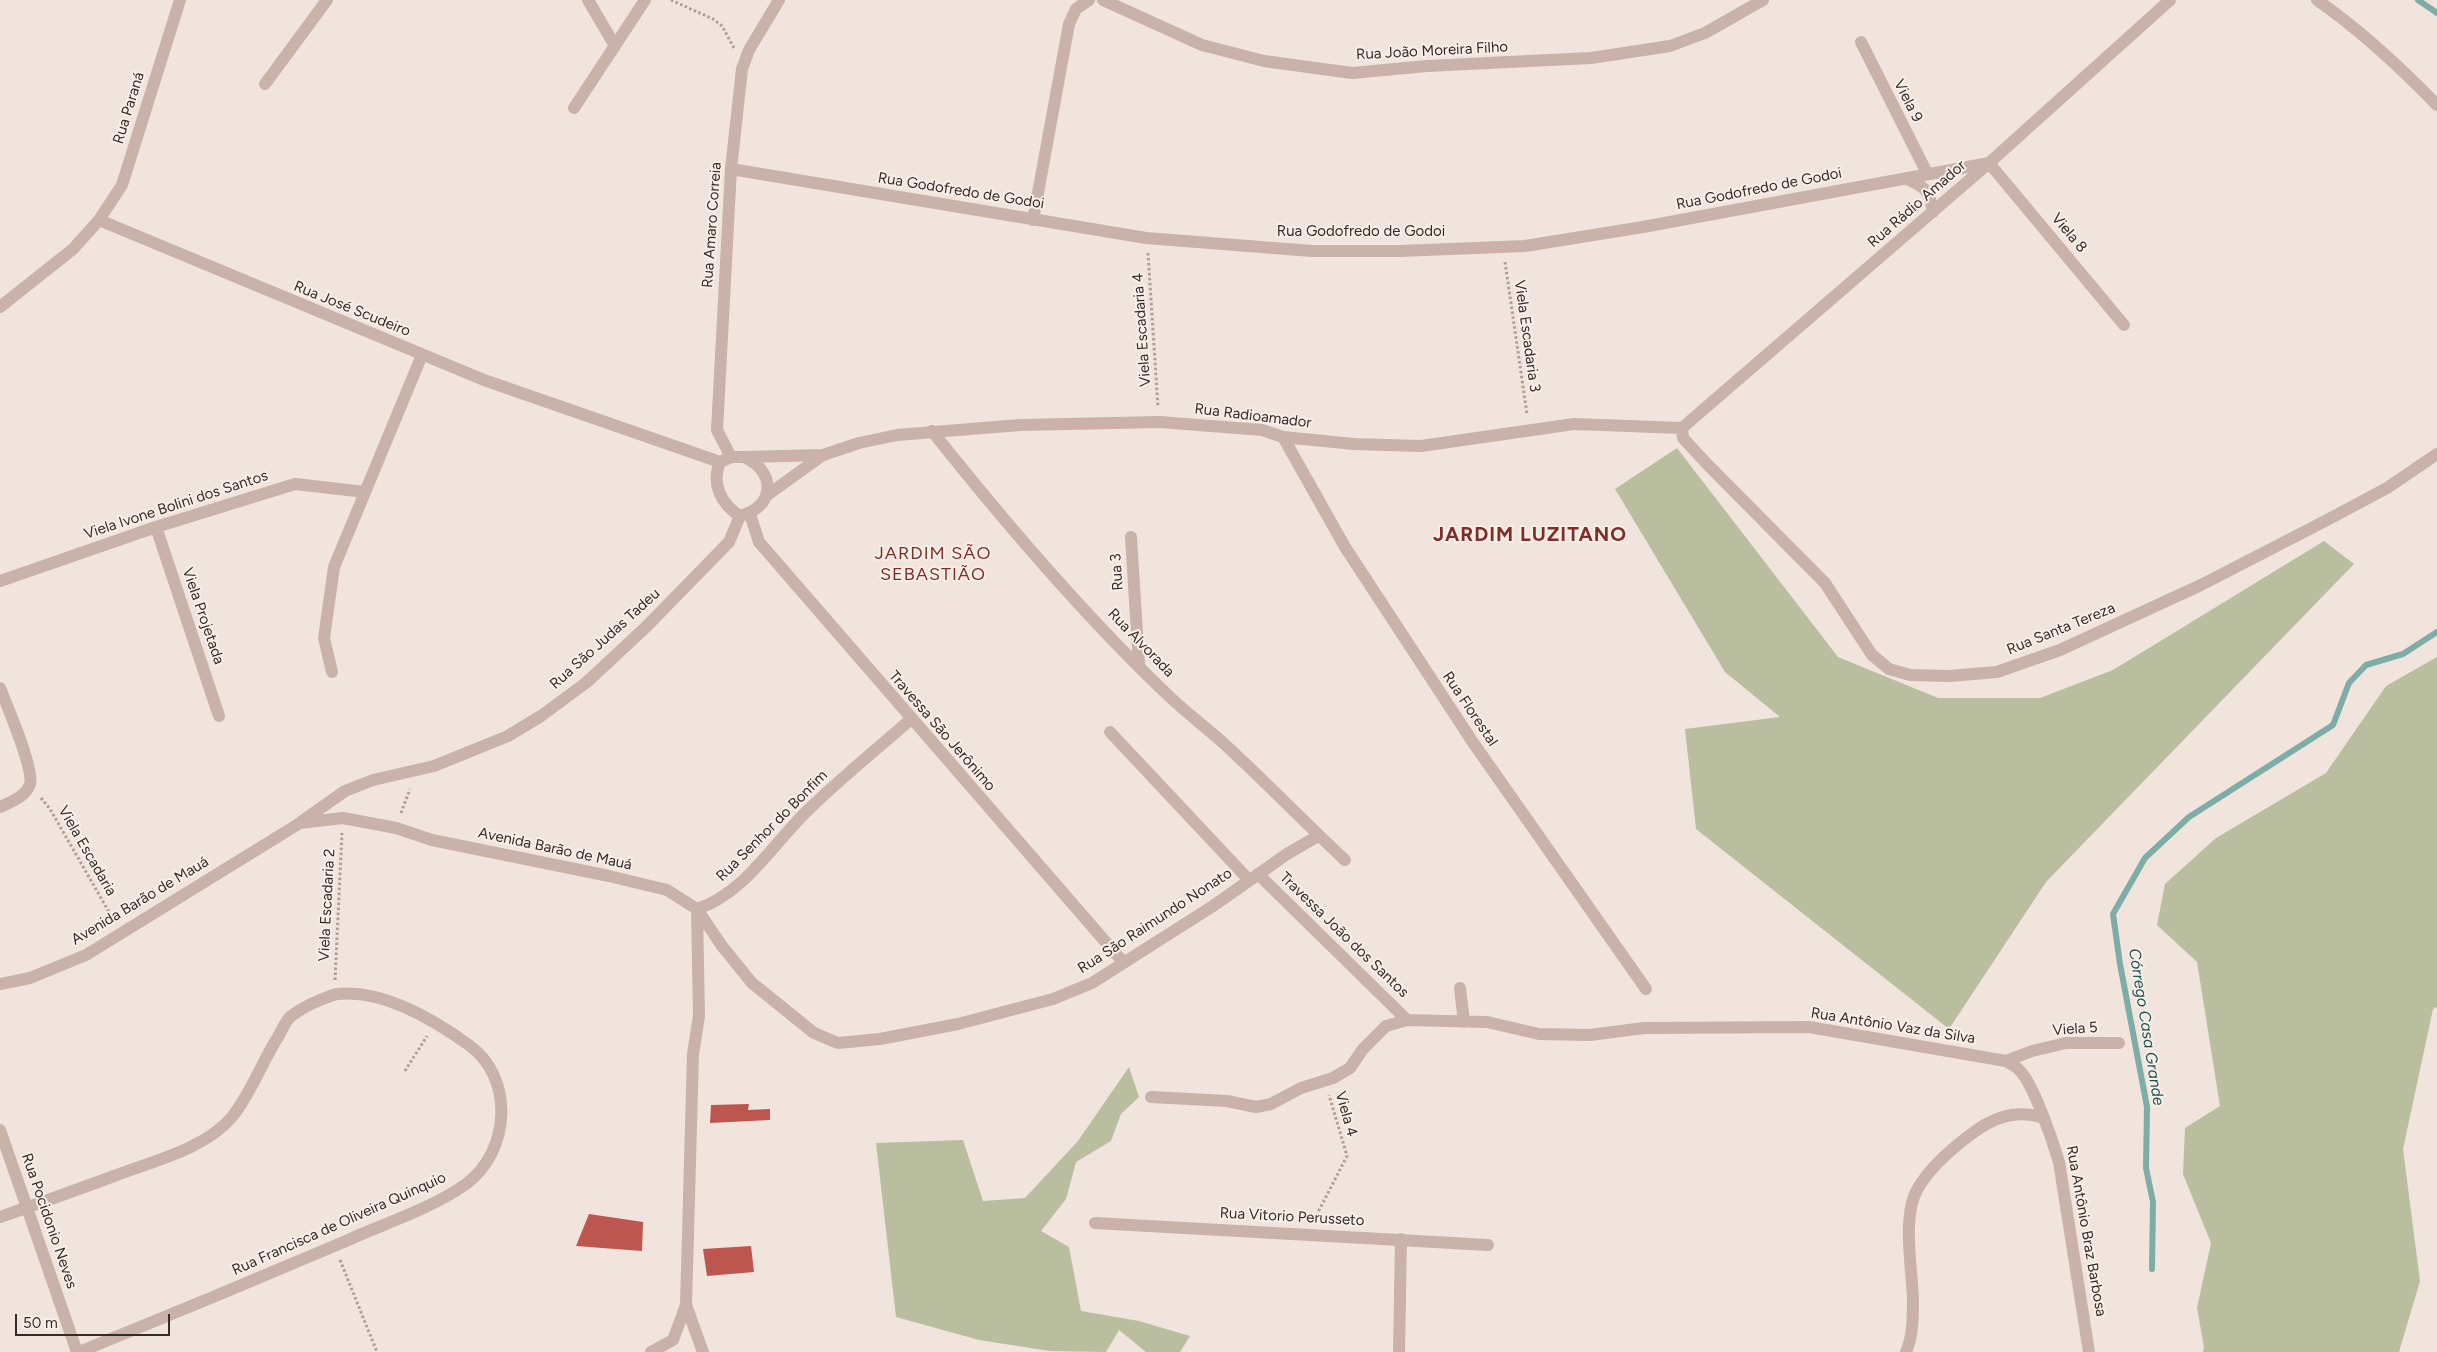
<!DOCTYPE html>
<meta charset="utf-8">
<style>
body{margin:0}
#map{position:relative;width:2437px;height:1352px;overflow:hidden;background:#f0e4dd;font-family:Figtree,sans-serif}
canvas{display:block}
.scale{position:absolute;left:15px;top:1314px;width:155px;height:22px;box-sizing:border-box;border:2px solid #362b29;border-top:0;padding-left:6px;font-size:15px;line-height:18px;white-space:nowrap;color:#362b29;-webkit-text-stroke:4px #f8efe9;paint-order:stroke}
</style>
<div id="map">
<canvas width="2437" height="1352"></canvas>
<div class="scale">50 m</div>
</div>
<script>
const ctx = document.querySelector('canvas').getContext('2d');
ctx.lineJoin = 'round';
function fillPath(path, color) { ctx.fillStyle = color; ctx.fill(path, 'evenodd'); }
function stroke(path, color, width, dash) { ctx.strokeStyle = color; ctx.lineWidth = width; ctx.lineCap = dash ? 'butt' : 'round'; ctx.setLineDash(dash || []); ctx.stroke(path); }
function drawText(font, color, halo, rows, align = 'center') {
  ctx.font = font + ' Figtree,sans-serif'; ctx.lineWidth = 4; ctx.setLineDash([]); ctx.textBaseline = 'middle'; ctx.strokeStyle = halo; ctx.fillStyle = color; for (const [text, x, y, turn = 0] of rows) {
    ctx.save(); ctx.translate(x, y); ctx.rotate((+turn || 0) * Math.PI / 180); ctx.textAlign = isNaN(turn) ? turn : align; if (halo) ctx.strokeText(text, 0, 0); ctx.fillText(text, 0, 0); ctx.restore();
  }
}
const green = new Path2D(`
 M1677 448 1838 657 1938 698H2040L2113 670 2324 541 2354 564 2046 882 1949 1029 1696 829 1685 729 1780 717 1725 672 1615 489Z
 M2437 657V1007L2433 1009 2403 1149 2420 1281 2399 1352H2203L2204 1347 2197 1308 2211 1243 2183 1174 2185 1128 2220 1106 2197 962 2157 925 2165 884 2216 838 2326 773 2386 686Z
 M1129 1067 1139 1097 1121 1114 1111 1141 1076 1162 1066 1199 1041 1231 1069 1247 1081 1311 1139 1321 1190 1336 1180 1352H1146L1119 1330 1106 1352 1050 1351 979 1340 896 1317 876 1143 963 1140 983 1201 1025 1198 1078 1141Z`);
const stream = new Path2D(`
 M2418 0 2437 13
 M2152 1269 2153 1202 2146 1168 2147 1107 2120 964 2113 914 2145 858 2189 817 2333 725 2349 683 2366 665 2403 654 2437 632`);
const building = new Path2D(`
 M749 1104 748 1110 770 1109V1120L710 1123 711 1105Z
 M589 1214 643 1222 642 1251 576 1246Z
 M751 1246 754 1272 707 1276 703 1249Z`);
const path = new Path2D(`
 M671 0 713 19 722 26 734 48
 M1148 253 1158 407
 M1505 262 1527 414
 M41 798 50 809 113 919
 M401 813 410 789
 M335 980 342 833
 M405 1071 427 1036
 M1314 1220 1347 1156 1329 1095
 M340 1260 377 1352`);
const minor = new Path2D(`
 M588 0 615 46
 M1103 0 1202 45 1264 61 1352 73 1427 66 1591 58 1670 46 1705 33 1763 0
 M2317 0C2362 31 2400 67 2437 105
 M1861 42 1927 173
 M265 84 327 0
 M574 108 645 0
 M731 169 1146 238 1312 251H1400L1525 246 1643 227 1989 163 2124 325
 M1905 178C1925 187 1929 189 1933 212
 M99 220 484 380 720 462
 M1033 220 1069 24 1076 9 1089 0
 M0 307 73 249 99 220 122 185 180 0
 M1682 428 1683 438 1706 463 1825 583 1872 655 1889 669 1910 675 1949 676 1997 672 2060 650 2201 585 2329 519 2387 488 2437 454
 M1682 428 1989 163 2170 0
 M932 431C1006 524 1085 617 1171 698 1187 713 1204 726 1220 740 1263 779 1303 821 1345 860
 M1283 437 1345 547 1472 741 1646 989
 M731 457 717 430 731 169 742 69 749 50 779 0
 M744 457C776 471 776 507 740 516 721 504 711 484 720 462L731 457H744L823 455 859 443 897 435 1020 425 1160 422 1262 430 1283 437 1354 444 1421 446 1574 424 1682 428
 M766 496 823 455
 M750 514 759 542 1123 962
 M156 527 219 716
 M1131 537 1139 665
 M0 581 156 527 295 484 365 492
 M332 672 324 638 334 567 422 355
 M0 688C7 706 34 768 30 784 26 797 10 802 0 807
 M911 719C875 751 838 780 804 814 771 847 743 894 697 909L722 946 752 983 814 1033 838 1043 880 1039 958 1024 1053 999 1092 983 1213 906 1287 854 1318 836
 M1110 732 1249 880
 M301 822 345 791 373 780 434 766 508 736 541 716 587 682 647 626 729 542 740 516
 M1258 874 1407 1020
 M0 984 30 978 86 955 300 823 343 818 396 828 432 840 609 876 667 890 697 909 699 1016 693 1054 686 1305 703 1352
 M1460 988 1464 1022
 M2006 1061 2032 1051 2066 1043H2119
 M1151 1097 1227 1101 1256 1107 1271 1104 1301 1088 1333 1078 1350 1068 1363 1049 1386 1026 1407 1020 1487 1022 1539 1034 1590 1035 1644 1028 1809 1027 2006 1061C2010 1064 2016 1066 2019 1070 2033 1082 2053 1142 2059 1162L2089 1352
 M0 1130 77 1352
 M0 1217C38 1204 76 1190 114 1176 153 1161 205 1149 232 1117 251 1093 262 1062 278 1037 282 1030 285 1022 290 1017 299 1010 310 1004 320 1000 326 998 331 995 337 994 382 989 433 1019 469 1045 515 1078 510 1152 466 1184 431 1209 385 1223 346 1241 257 1279 168 1316 79 1352
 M1095 1223 1488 1245
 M651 1352 673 1340 686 1305
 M1399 1352 1401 1239
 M1906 1352C1913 1336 1913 1317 1913 1299 1912 1269 1902 1217 1917 1190 1929 1168 1950 1150 1970 1135 1993 1117 2016 1109 2044 1118`);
const streetNames = [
 ["Rua João Moreira Filho",1432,51,-3],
 ["Viela 9",1908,101,63],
 ["Rua Paraná",129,108,-73],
 ["Rua Godofredo de Godoi",1759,189,-11],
 ["Rua Godofredo de Godoi",961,191,9],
 ["Rua Rádio Amador",1917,204,-41],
 ["Rua Amaro Correia",712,225,-86],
 ["Rua Godofredo de Godoi",1361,232],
 ["Viela 8",2069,233,50],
 ["Rua José Scudeiro",352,309,22],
 ["Viela Escadaria 4",1142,330,-94],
 ["Viela Escadaria 3",1527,336,82],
 ["Rua Radioamador",1253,416,7],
 ["Viela Ivone Bolini dos Santos",176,505,-18],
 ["Rua 3",1117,572,-94],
 ["Viela Projetada",203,616,71],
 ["Rua Santa Tereza",2061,629,-22],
 ["Rua São Judas Tadeu",605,639,-42],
 ["Rua Alvorada",1141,643,46],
 ["Rua Florestal",1470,709,56],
 ["Travessa São Jerônimo",942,731,49],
 ["Rua Senhor do Bonfim",772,826,-45],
 ["Avenida Barão de Mauá",555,849,12],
 ["Viela Escadaria",87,851,60],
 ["Avenida Barão de Mauá",140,901,-31],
 ["Viela Escadaria 2",327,905,-87],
 ["Rua São Raimundo Nonato",1155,921,-33],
 ["Travessa João dos Santos",1344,935,44],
 ["Rua Antônio Vaz da Silva",1893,1026,9],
 ["Viela 5",2075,1029,-4],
 ["Viela 4",1346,1114,74],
 ["Rua Vitorio Perusseto",1292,1217,3],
 ["Rua Pocidonio Neves",49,1221,71],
 ["Rua Francisca de Oliveira Quinquio",339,1224,-24],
 ["Rua Antônio Braz Barbosa",2086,1231,80]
];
const waterNames = [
 ["Córrego Casa Grande",2146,1027,81]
];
const quarterNames = [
 ["JARDIM SÃO",933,554],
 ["SEBASTIÃO",933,575]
];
const districtNames = [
 ["JARDIM LUZITANO",1530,535]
];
fillPath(green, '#b9be9e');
stroke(stream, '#7eaca6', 6);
fillPath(building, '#bd564e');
stroke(path, '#b39c94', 3, [2.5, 2.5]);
stroke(minor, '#c8b2aa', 12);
drawText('15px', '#362b29', '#f8efe9', streetNames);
drawText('italic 16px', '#21544f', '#f8efe9', waterNames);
ctx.letterSpacing = '1px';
drawText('18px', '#7f2e27', '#f8efe9', quarterNames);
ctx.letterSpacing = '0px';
ctx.letterSpacing = '1px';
drawText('bold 20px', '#7f2e27', '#f8efe9', districtNames);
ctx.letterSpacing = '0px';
</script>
